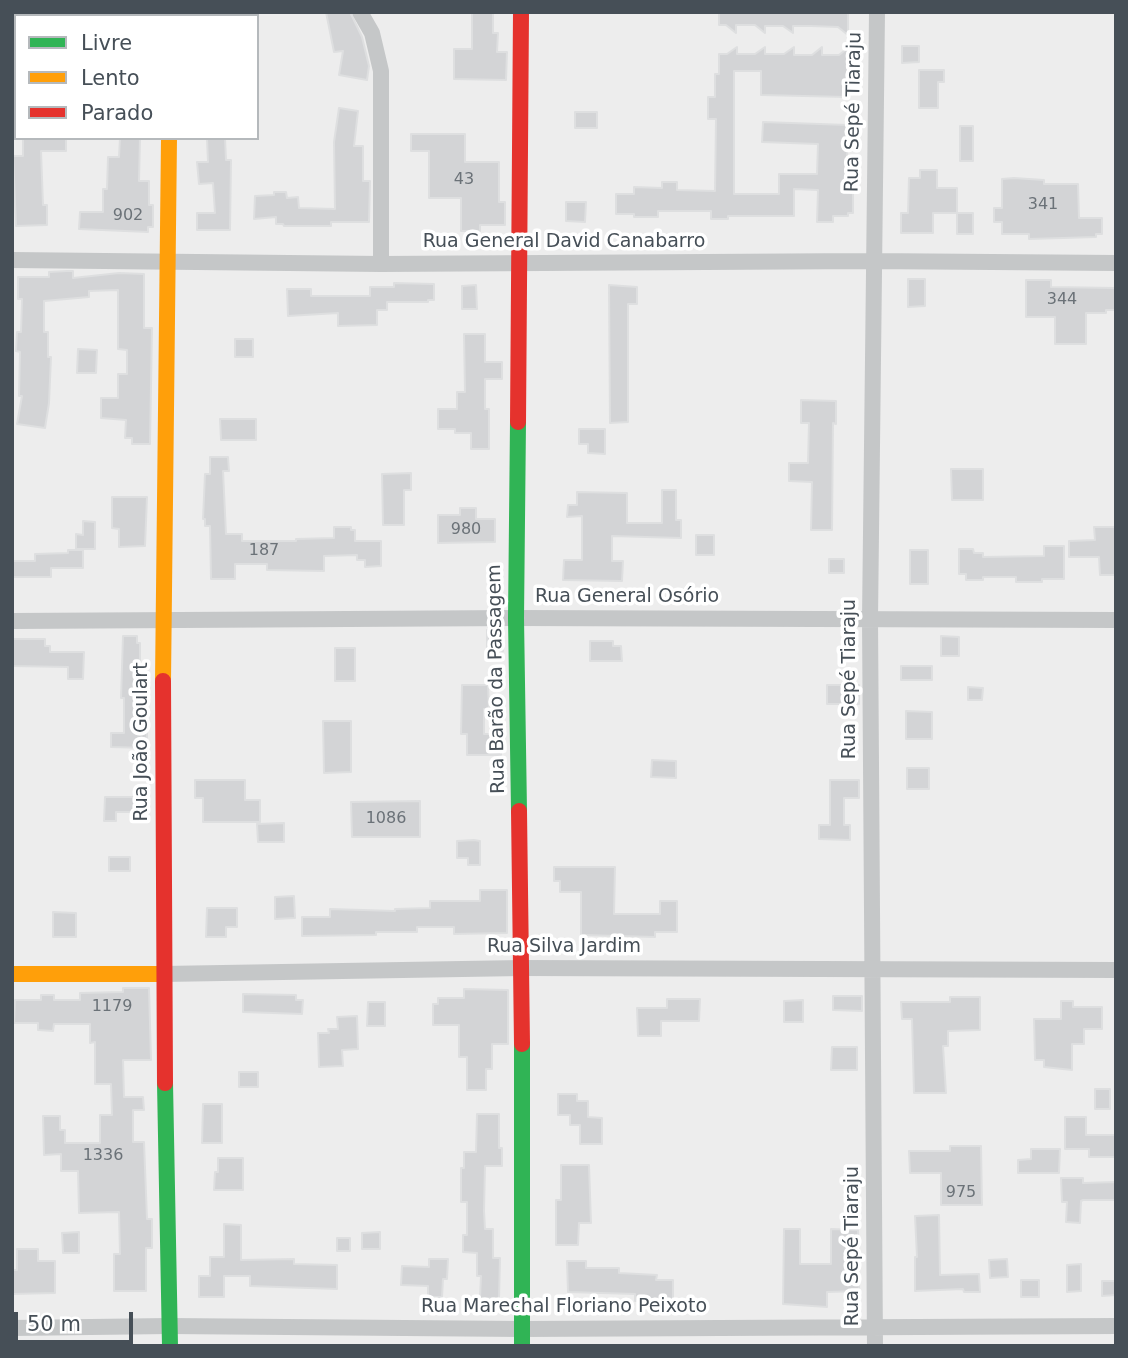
<!DOCTYPE html>
<meta charset="utf-8">
<style>
body{margin:0}
#map{position:relative;width:1128px;height:1358px;overflow:hidden;background:#ededed;font-family:"DejaVu Sans",sans-serif}
canvas{display:block}
.frame{position:absolute;inset:0;border:14px solid #464f57;pointer-events:none}
.legend{position:absolute;left:14px;top:14px;width:245px;height:126px;box-sizing:border-box;background:#fff;border:2px solid #b5b9bc;margin:0;padding:9px 12px;list-style:none;font-size:21px;color:#464f57}
.legend li{display:flex;align-items:center;gap:14px;height:35px}
.legend b{width:35px;border:2px solid #b5b9bc}
.scale{position:absolute;left:14px;top:1312px;width:119px;height:32px;box-sizing:border-box;border:4px solid #464f57;border-top:0;padding-left:9px;font-size:21px;line-height:24px;white-space:nowrap;color:#464f57;-webkit-text-stroke:5px #fff;paint-order:stroke}
</style>
<div id="map">
<canvas width="1128" height="1358"></canvas>
<div class="frame"></div>
<ul class="legend">
<li><b style="height:9px;background:#30b455"></b>Livre</li>
<li><b style="height:9px;background:#ff9f0a"></b>Lento</li>
<li><b style="height:9px;background:#e5322d"></b>Parado</li>
</ul>
<div class="scale">50 m</div>
</div>
<script>
const ctx = document.querySelector('canvas').getContext('2d');
ctx.lineJoin = 'round';
function fillPath(path, color) { ctx.fillStyle = color; ctx.fill(path, 'evenodd'); }
function stroke(path, color, width, dash) { ctx.strokeStyle = color; ctx.lineWidth = width; ctx.lineCap = dash ? 'butt' : 'round'; ctx.setLineDash(dash || []); ctx.stroke(path); }
function drawText(font, color, halo, rows, align = 'center') {
  ctx.font = font + ' "DejaVu Sans",sans-serif'; ctx.lineWidth = 7; ctx.setLineDash([]); ctx.textBaseline = 'middle'; ctx.strokeStyle = halo; ctx.fillStyle = color; for (const [text, x, y, turn = 0] of rows) {
    ctx.save(); ctx.translate(x, y); ctx.rotate((+turn || 0) * Math.PI / 180); ctx.textAlign = isNaN(turn) ? turn : align; if (halo) ctx.strokeText(text, 0, 0); ctx.fillText(text, 0, 0); ctx.restore();
  }
}
const building = new Path2D(`
 M326 12H350L362 37 369 66 367 80 339 75 343 51 334 52Z
 M472 12H493V33H498L497 52H507L506 80 454 79V49H472Z
 M719 12H848V35L838 27 811 26H793V33L783 26H765V33L755 25H736V33L726 25H719Z
 M902 46H919V62L902 63Z
 M737 47V54H755L765 47V54H784L794 47V55H812L822 47V55H839L849 47 847 97 761 95V71H734V194H779V174H817L818 144 762 142 763 122 848 125 847 159 850 163V191H853V213H848V216H833V222H817L818 190 794 189V216H728V219H711V211H658V217H634V214H616V194H634V187L662 188V182H677V190L715 191 716 119H708V97H715V74H719V54H727Z
 M919 70H944V82H938V108H919Z
 M339 108 358 111 354 146H363V181H370L369 222H331V226H284L283 224H276V217L254 219 255 196 274 195V192H286L287 198 298 197 299 208 335 209 334 142Z
 M575 112H597V128H575Z
 M960 126H973V161H960Z
 M411 134H465V162H499V202H505V225H480V231H461V198H429V151H411Z
 M23 138H66V151H41L43 205H47V225L16 226 13 156H23Z
 M120 138H140L139 181H149V205H153V227H148V232L79 229 80 212H103V189H107L108 157H119Z
 M225 138 226 160H231L230 230H197V213H215L213 183 199 184 197 162H208L207 139Z
 M920 170H937V188H957V213H933V233H901V213H908L909 178H920Z
 M1014 178 1044 180V184H1078L1079 218H1102V234H1096V237L1029 239V234H1002V222H994V208H1002V179Z
 M566 202H586L585 222 566 221Z
 M957 213H973V234H957Z
 M67 271H73V278L119 273 144 274V328H152L150 444H132V438H125L126 420 101 418V398H118V374H127V350L118 349V290L89 291V297L44 301V332H48V357H51L49 403 45 428 17 424 22 396H19L20 352 16 351 17 332H21L22 299H18V277H49V272Z
 M908 279H925V306L908 307Z
 M1026 280H1051V287L1116 288V310H1106V313H1086V344H1055V317H1026Z
 M394 283 434 284V300H428V302H387V310H377V325L338 326V313L288 316 287 289H311V296H370V287H394Z
 M476 285 477 309H462V286Z
 M609 285 637 287V304H628V422L610 423Z
 M464 334H485V362H502V379H485V409H489V449H471V433H455V429H438V409H457V392H465Z
 M235 339H253V357H235Z
 M78 349 97 350 96 373H77Z
 M801 400 836 401V424L833 423 832 530H811L812 482 789 481V463H808L809 423H801Z
 M220 419H256V440H221Z
 M579 429H605V454L588 453V444H579Z
 M210 457H228L229 471H223L226 534H242V541H296V539L334 538V527H351V530H355V541H381V566L365 567V560H357V555L324 556V571L267 570V564H235V579H211L210 526H205V519H203L205 474H210Z
 M951 469H983V500H952Z
 M411 473V490H404V525H383L382 474Z
 M662 490H676V520H681V538L612 536V561H623L622 581 563 580 564 560H582V516L567 517 568 505H577V492L627 493V523H662Z
 M112 497H147L145 546 119 547V529L112 528Z
 M460 508H476V519H495V542L438 543V515H460Z
 M83 521 95 522V549H76V534L83 535Z
 M1094 527H1116V575H1100L1099 557H1069V541L1095 540Z
 M696 535H714V555H696Z
 M1044 546H1064V579H1042V582H1016V577H983V580H966V574H959V549H973L974 553H983V557L1044 556Z
 M68 550H83V568H51V577H12V561H35V554L68 553Z
 M910 550H928V584H910Z
 M829 559H844V573H829Z
 M487 630H502L503 651H487Z
 M123 636H137V643H140V665H145L144 710H147V748L111 747V733H124V698H121Z
 M941 636 959 637V656H941Z
 M12 639H45V646H50V652H84L83 679H68V667L12 666Z
 M590 641H613V646H621L622 661H590Z
 M335 648H355V681H335Z
 M901 666H932V680H901Z
 M462 685H488L489 709H484V734H501V755H467V734H461Z
 M827 685H859V704H827Z
 M968 687 983 688 982 700H968Z
 M906 711 932 712V739H906Z
 M323 721H351V772L324 773Z
 M652 760 676 761V778L651 777Z
 M907 768H929V789H907Z
 M195 780H245V800H260V822H203V798H195Z
 M830 780H859V798H844V825H850V840L819 839V825H830Z
 M105 797H135V812H116V821H104Z
 M420 801V837H352L351 802Z
 M284 823V842H258L257 824Z
 M474 840 480 841V865H468V858H457V841Z
 M109 857H130V871H109Z
 M554 867H615L614 914H660V901H677V932H655V937L581 935V892H560V881H554Z
 M480 890H507V933L454 934V927H417V932H376V935L302 936V917H330V909L395 911V909L430 908V901H480Z
 M294 896 295 918 275 919V897Z
 M207 908H237V927H226V937H206Z
 M53 912 76 913V937H53Z
 M123 988H149L151 1060H123L124 1097H143L144 1110H133V1142H144L147 1219H152V1248H146V1291H114V1254H120L119 1212 79 1213 78 1171H61V1154L44 1155 43 1116H60V1130H65V1143H100V1115H112L111 1084H95V1042L90 1043V1024H54L53 1031 38 1030V1023H14L15 1000H41V995H54V1000H80V993L123 992Z
 M464 989 508 990V1044H492V1069H486V1090H467V1057H459V1025H433V1004H438V998H464Z
 M243 994 296 995V1000H303L302 1014 243 1012Z
 M833 996H862V1011L833 1010Z
 M950 997H980V1030L948 1031V1046H943L946 1093H914L912 1019H902L901 1002H950Z
 M667 999H700L699 1021H661V1036H638L637 1008H667Z
 M803 1000V1022H784V1001Z
 M1061 1001H1073V1007H1102V1029H1084V1044H1072V1070L1044 1067V1060H1035L1034 1019H1061Z
 M368 1002H385V1026H367Z
 M357 1016 358 1049 342 1050 343 1066 319 1067 318 1033H329L328 1029H338L337 1017Z
 M832 1047H857V1070H831Z
 M239 1072H258V1087H239Z
 M1095 1089H1110V1109H1095Z
 M558 1094H577V1101H588V1117L602 1118V1144H580V1125H570V1115H558Z
 M203 1104H222V1143H202Z
 M477 1114H499V1148H502V1166H485L484 1211 485 1229H493V1258H500L499 1299 480 1298 481 1276H477V1253L463 1252V1235H467V1202H461V1168H464V1152H476Z
 M1065 1117H1086V1135H1116V1157H1089V1149H1065Z
 M950 1146H981L982 1205H941V1173H910L909 1151H950Z
 M1031 1149H1060L1059 1173H1018V1160L1031 1159Z
 M218 1158H243V1190H214L215 1172H218Z
 M561 1165H589L591 1223H579L578 1245H556V1200H561Z
 M1061 1178H1083V1183L1116 1182V1200H1083L1081 1201 1080 1223 1066 1222 1067 1202H1062Z
 M939 1215 940 1275 979 1274 980 1292H964L963 1289 915 1291V1257H917L915 1216Z
 M224 1224 241 1225V1260L294 1259V1264L337 1265V1289L250 1286V1276H224V1297H199V1276H210V1257H224Z
 M784 1229H800V1264H831V1229L858 1230 859 1291 827 1292V1307L783 1304Z
 M79 1232V1253H63L62 1233Z
 M380 1232V1249H362V1233Z
 M337 1238H350V1251H337Z
 M17 1249H38V1261H55V1293L12 1294V1270H17Z
 M429 1259H448L447 1279H443L442 1297H428V1286L401 1285 402 1266 429 1267Z
 M1007 1259 1008 1277 990 1278 989 1260Z
 M567 1261H586V1268H619V1273L657 1275 656 1280H673V1300L635 1301V1294L568 1292Z
 M1081 1264V1291L1067 1292V1265Z
 M1021 1280H1039V1297H1021Z
 M1102 1281H1116V1295L1102 1296Z`);
const street = new Path2D(`
 M360 12 372 33 381 71V264
 M12 260 381 264 868 261 1116 263
 M12 621 516 618 1116 620
 M163 974 522 968 1116 970
 M12 1328 169 1326 522 1329 1116 1326
 M875 1346 870 619 877 12`);
const fast = new Path2D(`
 M172 12V16
 M518 422 516 618 519 811
 M522 1044V1346
 M165 1083 170 1346`);
const slow = new Path2D(`
 M163 681 169 138
 M12 974H163`);
const jam = new Path2D(`
 M518 422 521 12
 M163 681 165 1083
 M519 811 522 1044`);
const numberNames = [
 ["43",464,180],
 ["341",1043,205],
 ["902",128,216],
 ["344",1062,300],
 ["980",466,530],
 ["187",264,551],
 ["1086",386,819],
 ["1179",112,1007],
 ["1336",103,1156],
 ["975",961,1193]
];
const streetNames = [
 ["Rua Sepé Tiaraju",854,112,-89],
 ["Rua General David Canabarro",564,242],
 ["Rua General Osório",627,597],
 ["Rua Barão da Passagem",497,679,-91],
 ["Rua Sepé Tiaraju",850,679,-90],
 ["Rua João Goulart",142,742,-90],
 ["Rua Silva Jardim",564,947],
 ["Rua Sepé Tiaraju",853,1246,-90],
 ["Rua Marechal Floriano Peixoto",564,1307]
];
fillPath(building, '#d3d4d6');
stroke(building, '#dedfe0', 2);
stroke(street, '#c5c7c8', 16);
stroke(fast, '#30b455', 16);
stroke(slow, '#ff9f0a', 16);
stroke(jam, '#e5322d', 16);
drawText('16px', '#6b7278', null, numberNames);
drawText('19px', '#464f57', '#fff', streetNames);
</script>
